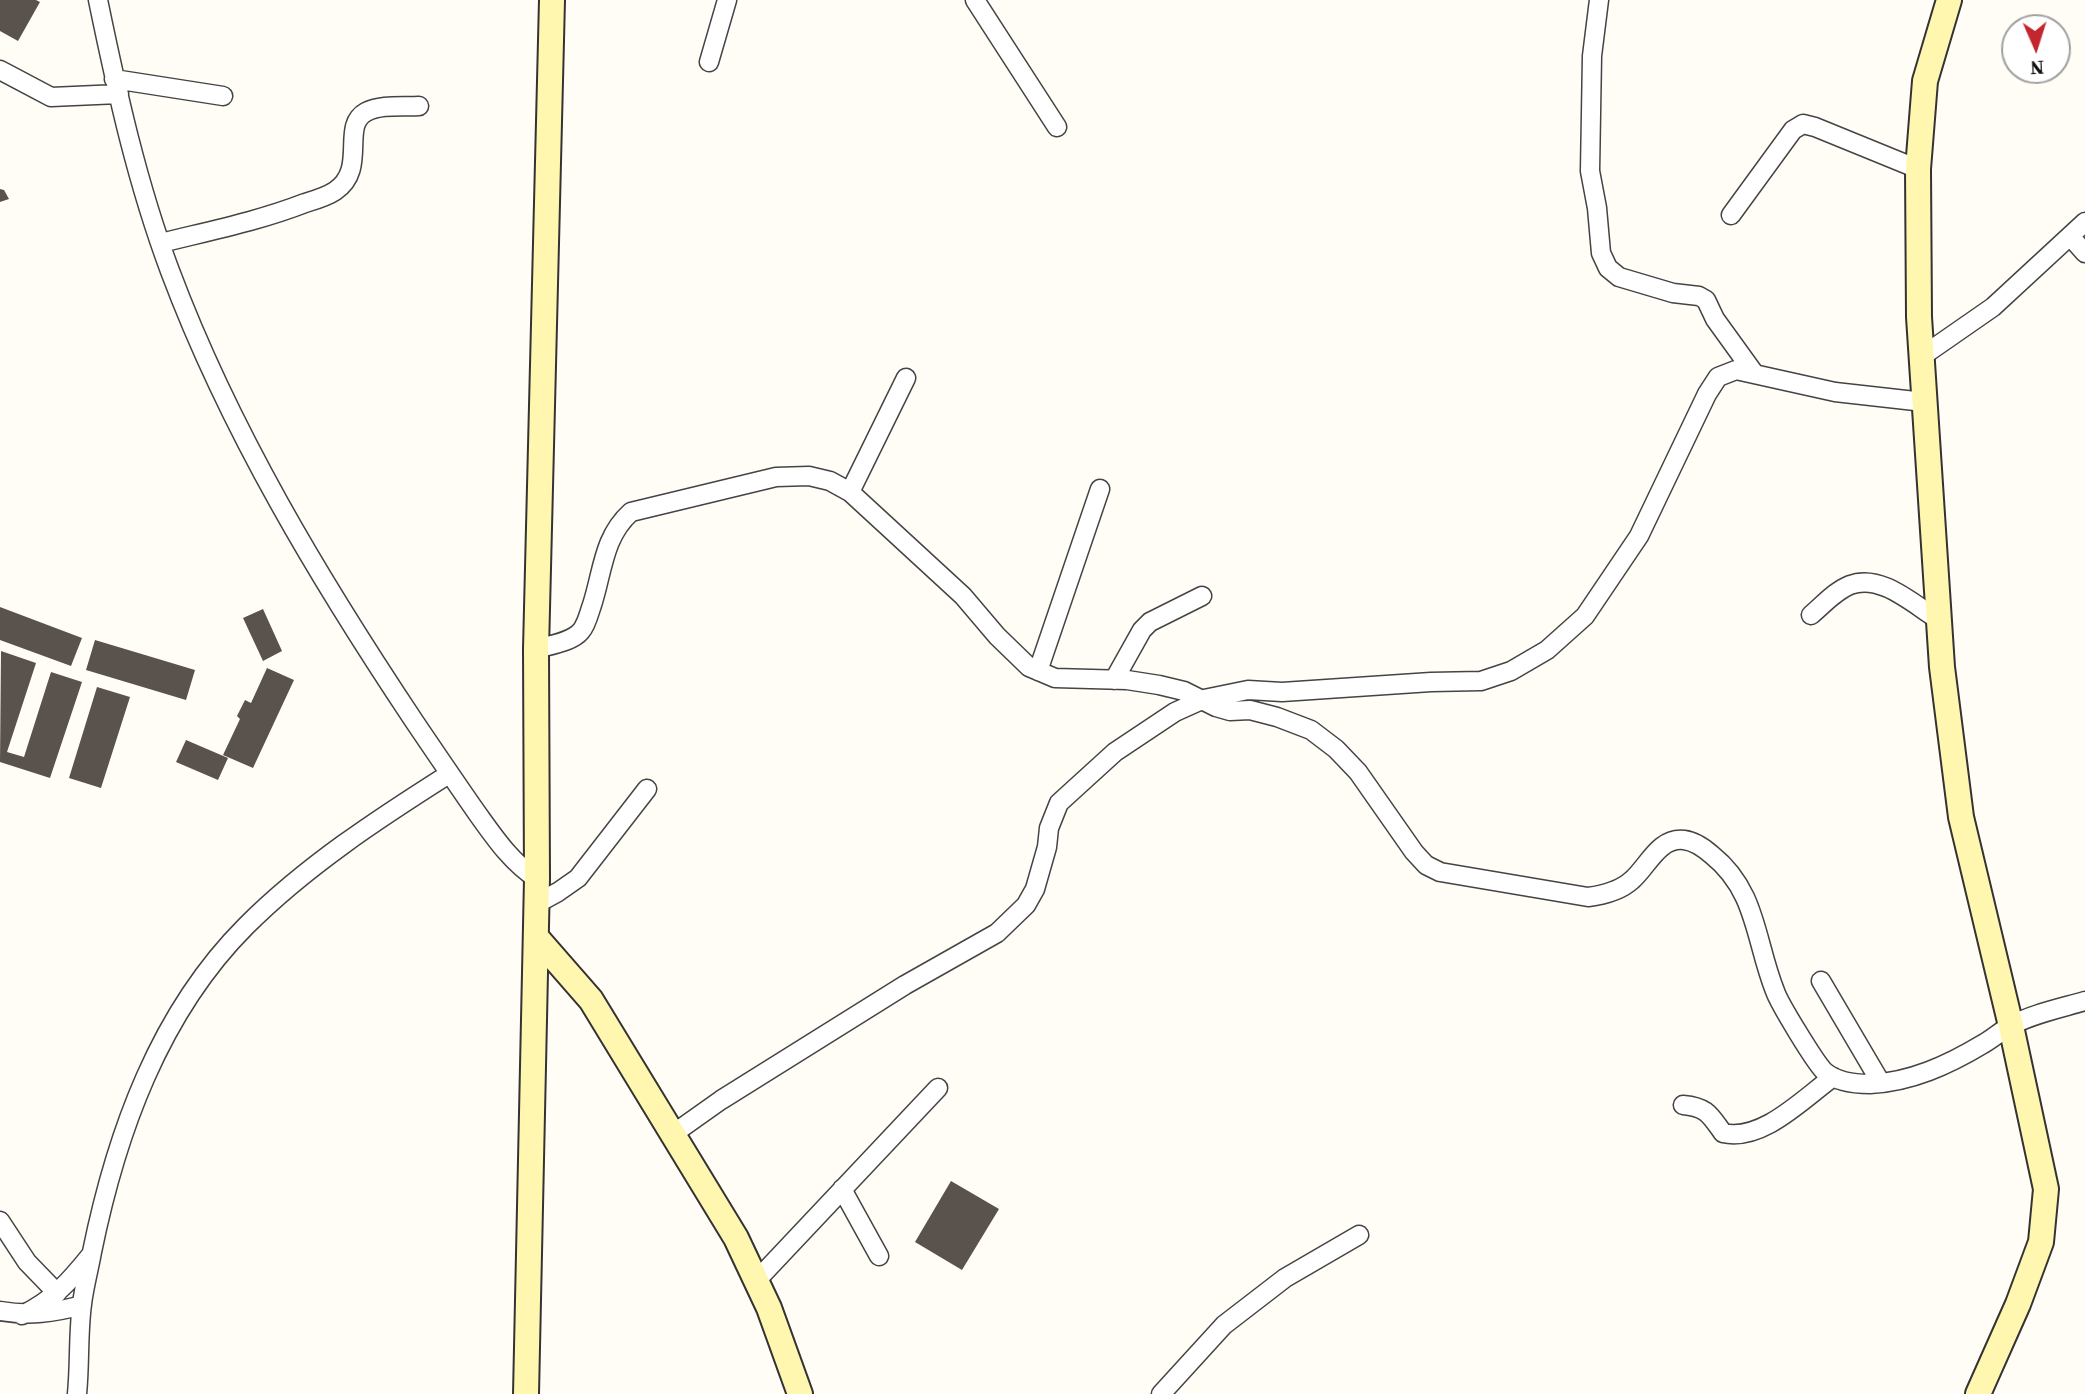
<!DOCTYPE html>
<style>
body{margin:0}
#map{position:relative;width:2085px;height:1394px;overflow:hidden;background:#fffdf5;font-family:"Source Serif 4",serif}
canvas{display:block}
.north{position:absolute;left:2001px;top:14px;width:70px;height:70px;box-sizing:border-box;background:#fff;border:2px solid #a0a0a0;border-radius:50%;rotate:177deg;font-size:19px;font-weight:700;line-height:28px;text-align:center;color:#111}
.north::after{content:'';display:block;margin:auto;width:24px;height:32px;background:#c4262e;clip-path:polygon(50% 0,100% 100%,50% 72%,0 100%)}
</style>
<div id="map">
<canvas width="2085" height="1394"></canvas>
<div class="north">N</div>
</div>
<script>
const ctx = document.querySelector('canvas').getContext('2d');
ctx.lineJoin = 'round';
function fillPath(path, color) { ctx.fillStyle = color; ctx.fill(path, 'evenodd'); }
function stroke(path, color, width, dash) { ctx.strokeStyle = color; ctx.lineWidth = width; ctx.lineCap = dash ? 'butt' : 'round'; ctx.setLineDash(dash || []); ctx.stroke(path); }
const building = new Path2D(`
 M0 0H36L40 2 18 41 0 31Z
 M0 189 4 190 9 199 0 202Z
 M0 607 82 638 71 666 0 640Z
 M263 609 282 651 263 661 243 618Z
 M95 640 195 670 186 700 86 670Z
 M1 651 36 663 7 752 24 757 51 672 82 682 50 778 0 762Z
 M267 668 294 680 253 768 223 755 240 719 237 716 245 700 251 703Z
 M97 687 130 697 101 788 69 778Z
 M186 740 228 758 218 780 176 762Z
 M951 1181 999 1209 962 1270 915 1242Z`);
const street = new Path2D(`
 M98 0C117 92 137 183 170 271 230 431 320 580 414 721 435 752 456 783 477 813 495 838 511 862 537 879
 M975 0 1057 127
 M1599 0 1592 56 1590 171 1597 208 1601 253 1608 268 1619 277 1673 293 1699 296 1706 300 1715 319 1754 373
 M709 62 727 0
 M0 70 51 97 119 94
 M114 79 223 96
 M1731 215 1793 130 1803 124 1815 127 1918 169
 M2070 236 2085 253
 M161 243C209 231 259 221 305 203 315 200 326 197 335 191 368 169 340 126 366 112 381 104 403 107 419 106
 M1921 357 1993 307 2085 222
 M850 492 906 378
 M1811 615C1823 605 1835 591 1850 585 1881 573 1914 605 1939 620
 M536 649C550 645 572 642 581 631 587 624 589 613 592 605 603 571 603 537 631 512L776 477 809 476 830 481 850 492 963 596 997 636 1029 667 1055 678 1127 680 1159 685 1184 691 1216 707 1230 711 1250 710 1277 717 1311 730 1336 749 1358 772 1414 852 1426 865 1440 872 1588 897C1604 895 1620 891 1632 880 1648 866 1659 837 1684 840 1694 841 1704 848 1712 855 1757 891 1755 941 1775 991 1779 1003 1816 1064 1825 1072 1837 1082 1854 1084 1870 1084 1911 1082 1948 1065 1983 1044 1992 1039 2001 1031 2010 1026 2032 1014 2061 1008 2085 1001
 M1038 671 1100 489
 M1114 680 1142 630 1150 622 1202 596
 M536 904 558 892 578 878 647 789
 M1821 981 1881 1083
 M1683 1105C1707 1107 1710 1115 1723 1133 1762 1142 1803 1099 1833 1077
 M673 1134 721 1100 905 985 997 933 1026 905 1035 889 1047 847 1049 828 1059 803 1115 752 1175 712 1204 699 1248 690 1282 692 1431 682 1481 681 1511 671 1547 650 1585 616 1639 536 1707 394 1718 377 1736 370 1835 392 1924 402
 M842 1189 879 1256
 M0 1221 27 1262 57 1293
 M756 1281 938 1088
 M0 1311C30 1316 53 1313 82 1305
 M22 1315C53 1300 69 1282 90 1256
 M77 1394C80 1364 78 1334 82 1304 84 1287 89 1269 92 1252 116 1134 159 1013 246 926 306 866 378 819 449 774
 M1161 1394 1224 1325 1285 1278 1359 1235`);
const secondary = new Path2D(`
 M1949 0 1925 81 1918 169 1919 317 1942 667 1961 817 2011 1026 2046 1189 2041 1242 2018 1304 1978 1394
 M536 937 591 1000 736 1238 769 1308 800 1394
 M526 1394 537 879 536 649 552 0`);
fillPath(building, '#5a524d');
stroke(street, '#444', 21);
stroke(secondary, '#333', 28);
stroke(street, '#fff', 18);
stroke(secondary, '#fff6b0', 24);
</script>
